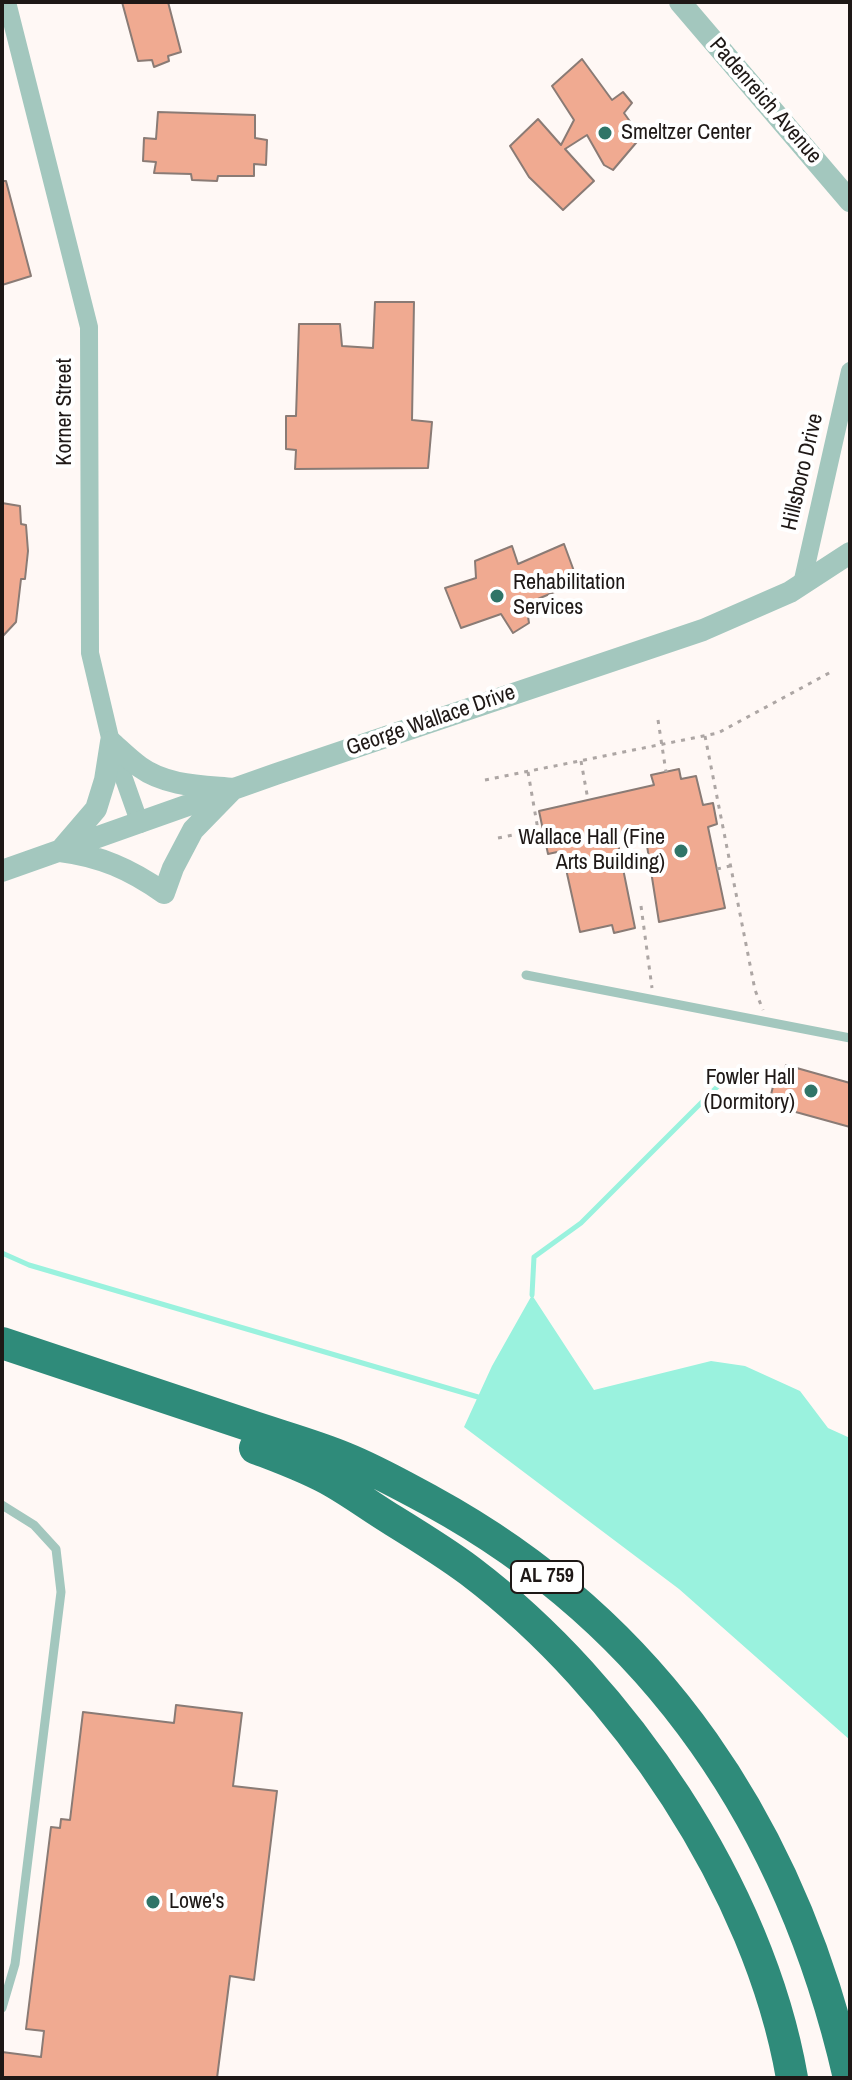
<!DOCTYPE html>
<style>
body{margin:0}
#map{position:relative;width:852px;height:2080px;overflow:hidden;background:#fff8f5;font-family:"Archivo Narrow",sans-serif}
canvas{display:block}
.frame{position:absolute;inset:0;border:4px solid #1e1816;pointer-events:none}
</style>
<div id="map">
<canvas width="852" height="2080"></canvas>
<div class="frame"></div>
</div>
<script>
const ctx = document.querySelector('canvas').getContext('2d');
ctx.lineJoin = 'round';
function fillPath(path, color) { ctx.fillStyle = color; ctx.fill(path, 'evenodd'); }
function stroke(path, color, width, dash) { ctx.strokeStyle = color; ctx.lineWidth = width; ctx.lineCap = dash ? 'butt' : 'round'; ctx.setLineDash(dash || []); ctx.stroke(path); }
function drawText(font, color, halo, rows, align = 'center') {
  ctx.font = font + ' "Archivo Narrow",sans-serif'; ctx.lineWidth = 8; ctx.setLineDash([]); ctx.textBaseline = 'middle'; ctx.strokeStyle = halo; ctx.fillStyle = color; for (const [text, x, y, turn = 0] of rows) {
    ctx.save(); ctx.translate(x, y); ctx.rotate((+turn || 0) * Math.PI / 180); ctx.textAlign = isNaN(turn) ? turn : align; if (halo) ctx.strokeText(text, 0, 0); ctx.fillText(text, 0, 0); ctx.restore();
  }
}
const water = new Path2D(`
 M532 1295 594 1390 711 1361 745 1366 800 1391 828 1428 850 1438V1740L679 1589 464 1427 492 1366Z`);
const stream = new Path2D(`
 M2 1253 29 1265 478 1397
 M532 1295 534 1257 581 1223 719 1085`);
const building = new Path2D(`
 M122 2H168L181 52 168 56 169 61 154 67 152 60 138 61Z
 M582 59 612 100 623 92 632 103 624 113 641 137 613 170 604 165 587 135 565 149 594 181 563 210 529 177 510 146 538 119 561 145 574 120 552 86Z
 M158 112 255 115V138L267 140 266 165 254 164V176H218L217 181 192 180 191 174 154 173 156 162 143 161 144 138 156 139Z
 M2 181H6L31 276 2 285Z
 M375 302H414L412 420 432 422 428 468 295 469 296 450 286 449V416H296L299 324H340L342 346 373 348Z
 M2 503 20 506 21 524 26 525 28 551 25 579H21L16 622 2 637Z
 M564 544 578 582 526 604 529 623 513 633 501 614 461 628 445 588 476 578 475 561 512 546 518 564Z
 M679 769 681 779 696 776 703 805 713 803 717 824 708 827 725 908 659 922 645 833 617 839 635 928 614 933 612 925 580 932 562 851 548 854 539 811 654 785 651 775Z
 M786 1065 850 1083V1127L774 1106 775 1100 770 1099 775 1078 782 1080Z
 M176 1705 242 1713 233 1786 277 1791 254 1980 230 1976 217 2078H2V2052L41 2057 44 2031 26 2029 51 1827 60 1828 61 1819 70 1820 83 1712 174 1723Z`);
const path = new Path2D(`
 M658 720 666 772
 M705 736 755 990 763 1010
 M581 761 588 800
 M528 772 538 830
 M485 780 718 733 831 672
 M498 838 543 829
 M717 869 730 866
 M641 906 652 988`);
const service = new Path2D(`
 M526 975 850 1038
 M2 1505 34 1525 56 1549 61 1592 15 1964 2 2008`);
const minor = new Path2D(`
 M7 2 89 327 90 653 111 742 140 824
 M802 584 850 371`);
const tertiary = new Path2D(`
 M680 2 850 201
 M111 742C120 750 130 760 140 767 166 786 202 786 233 789L193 830 173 868 164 893C130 869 100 856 60 851L96 809 105 780Z
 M2 871 276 774 703 630 790 592 850 553`);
const motorway = new Path2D(`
 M2 1343C84 1370 166 1397 248 1425 280 1436 314 1445 345 1458 375 1470 403 1486 431 1501 658 1625 792 1829 849 2078
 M255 1448C281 1458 309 1468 333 1482 354 1494 374 1509 394 1521 420 1537 446 1553 470 1571 623 1687 759 1888 792 2078`);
const markers = [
 [605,133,8,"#307467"],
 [497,596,8,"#307467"],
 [681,851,8,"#307467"],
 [811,1091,8,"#307467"],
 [153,1902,8,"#307467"]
];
const shields = [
 [547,1577,72]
];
const shieldNames = [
 ["AL 759",547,1577]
];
const streetNames = [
 ["Padenreich Avenue",765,101,49],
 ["Korner Street",65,412,-90],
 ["Hillsboro Drive",803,472,-77],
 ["George Wallace Drive",431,721,-19]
];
const poiNames = [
 ["Smeltzer Center",621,133],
 ["Rehabilitation",513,583],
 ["Services",513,608],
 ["Wallace Hall (Fine",665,838,"right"],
 ["Arts Building)",665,863,"right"],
 ["Fowler Hall",795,1078,"right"],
 ["(Dormitory)",795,1103,"right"],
 ["Lowe's",169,1902]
];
fillPath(water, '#9af2de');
stroke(stream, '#9af2de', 5);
fillPath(building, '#f0aa91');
stroke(building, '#8a7b75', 2);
stroke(path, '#ada6a4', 3, [4, 6]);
stroke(service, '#a3c7be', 9);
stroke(minor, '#a3c7be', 18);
stroke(tertiary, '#a3c7be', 22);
stroke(motorway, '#2f8b7a', 32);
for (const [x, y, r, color] of markers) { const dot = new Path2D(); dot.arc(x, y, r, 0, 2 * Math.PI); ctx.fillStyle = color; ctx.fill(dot); stroke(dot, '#fff', 3); }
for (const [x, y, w] of shields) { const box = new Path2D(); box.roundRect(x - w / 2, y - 16, w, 32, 6); ctx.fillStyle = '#fff'; ctx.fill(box); stroke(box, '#1e1816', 2); }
drawText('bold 20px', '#1e1816', null, shieldNames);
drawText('22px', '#1e1816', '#fff', streetNames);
drawText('22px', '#1e1816', '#fff', poiNames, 'left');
</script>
